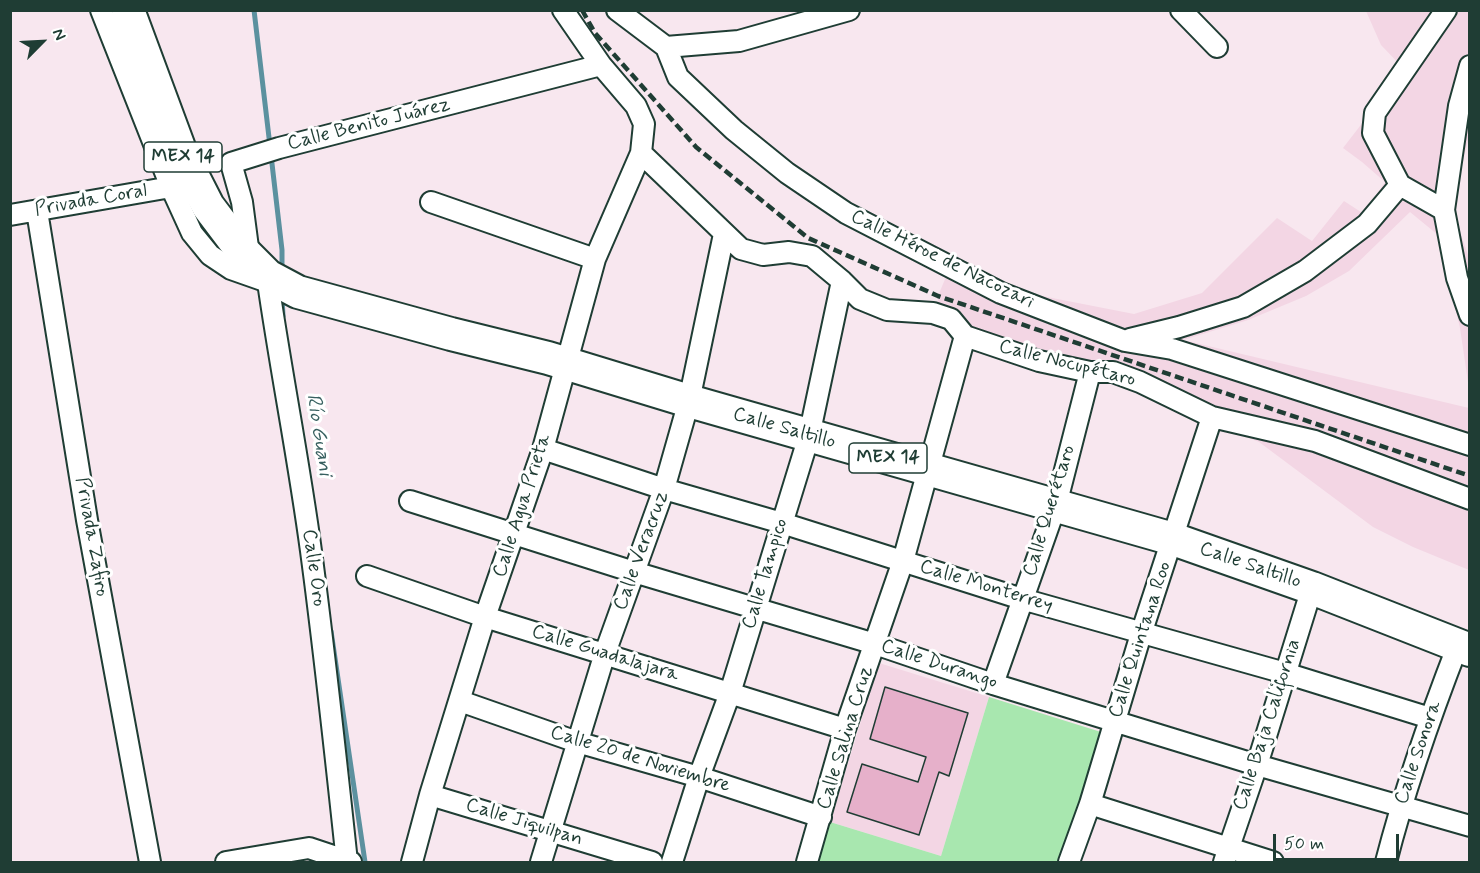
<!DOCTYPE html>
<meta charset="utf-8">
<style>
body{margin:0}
#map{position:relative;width:1480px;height:873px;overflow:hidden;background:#f8e7ef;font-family:Mynerve,sans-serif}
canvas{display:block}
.frame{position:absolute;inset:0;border:12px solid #1f3d34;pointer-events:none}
.north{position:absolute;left:12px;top:12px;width:60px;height:60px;-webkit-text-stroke:4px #fff;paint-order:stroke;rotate:66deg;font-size:16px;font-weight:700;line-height:24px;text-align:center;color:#1f3d34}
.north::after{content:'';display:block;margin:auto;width:21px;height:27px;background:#1f3d34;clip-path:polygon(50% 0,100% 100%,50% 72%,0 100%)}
.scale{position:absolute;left:1273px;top:834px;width:126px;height:27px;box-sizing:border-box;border:3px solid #1f3d34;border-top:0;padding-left:8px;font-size:18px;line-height:21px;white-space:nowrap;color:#1f3d34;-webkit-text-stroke:4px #fff;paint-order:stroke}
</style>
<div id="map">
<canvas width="1480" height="873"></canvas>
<div class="frame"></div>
<div class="north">N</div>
<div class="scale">50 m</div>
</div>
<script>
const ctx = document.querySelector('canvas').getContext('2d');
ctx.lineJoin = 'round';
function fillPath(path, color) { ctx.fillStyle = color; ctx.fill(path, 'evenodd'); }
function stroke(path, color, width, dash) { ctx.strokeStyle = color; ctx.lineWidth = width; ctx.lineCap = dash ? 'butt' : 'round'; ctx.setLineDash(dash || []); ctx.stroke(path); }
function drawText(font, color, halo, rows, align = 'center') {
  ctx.font = font + ' Mynerve,sans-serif'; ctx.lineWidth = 6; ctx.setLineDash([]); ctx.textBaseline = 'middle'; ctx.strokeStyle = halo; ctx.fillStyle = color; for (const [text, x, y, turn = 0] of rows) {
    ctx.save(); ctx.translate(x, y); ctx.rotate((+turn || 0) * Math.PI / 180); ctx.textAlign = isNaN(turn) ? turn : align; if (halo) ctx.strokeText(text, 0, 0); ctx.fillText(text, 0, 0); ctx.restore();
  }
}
const built = new Path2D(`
 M1366 11H1469V136L1452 208 1469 258V389L1460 328 1438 235 1410 212 1349 271 1306 296 1248 320 1183 340 1469 408V570L1413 547 1373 527 1259 442 1191 415 1089 364 981 334 938 306V296L953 260 1037 295 1134 314 1202 293 1277 218 1312 241 1344 201 1364 214 1385 182 1362 162 1343 148 1404 69 1381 45Z
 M879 663 989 697 941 856 830 822Z`);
const green = new Path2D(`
 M989 697 1101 732 1061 862H818L830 822 941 856Z`);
const stream = new Path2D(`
 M254 10 270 146
 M271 155 282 250V271
 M282 296 283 316
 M331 631 365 862`);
const building = new Path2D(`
 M885 687 968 713 949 776 939 772 919 835 847 812 862 764 918 782 926 757 870 739Z`);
const street = new Path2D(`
 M101 10 171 187 192 233 210 255 231 269 268 282
 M617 10 666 47 678 77 734 130 787 173 846 213 1001 293 1125 341 1172 349 1470 445
 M1181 10 1217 47
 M666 47 739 41 849 10
 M1470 66 1459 106 1444 210 1457 278 1470 315
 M641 153 741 249 763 255 789 252 812 256 842 281 860 299 887 310 933 313 951 319 965 336 1039 361 1090 372H1113L1140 382 1212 417 1315 441 1470 499
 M1400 185 1373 133 1375 113 1446 10
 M1400 185 1444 210
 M431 202 595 259
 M37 211 87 520 150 862
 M10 215 171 187
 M249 255 242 202 231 163 279 148 601 65
 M268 276V282C281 372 299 461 311 551 325 655 336 759 347 862
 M1130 339 1179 327 1243 307 1305 271 1367 224 1400 185
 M543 449 664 489 782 523 1022 599 1285 673 1430 718
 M410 501 634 572 875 644 993 684 1257 765 1470 826
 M367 576 485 617 845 729
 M993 684 1056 505 1090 372
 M460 701 577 742 699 777 821 817
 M430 795 652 862
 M1090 804 1273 862
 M226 862 309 848 351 862
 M412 862 430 795 485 617 543 449 595 259 641 153 644 124 636 106 601 65 563 10
 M541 862 605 653 664 489 689 401 724 234
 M672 862 699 777 730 693 809 436 842 281
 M807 862 845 729 903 561 965 336
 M1069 862 1090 804 1141 634 1212 417
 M1224 862 1257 765 1312 588
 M1386 862C1405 788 1430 717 1458 645`);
const primary = new Path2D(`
 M128 10 181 153 208 206 239 247 268 276 298 292 451 334 548 358 689 401 1173 539 1312 588 1470 650`);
const rail = new Path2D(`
 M582 10 595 33 696 147 808 238 938 296 1470 476`);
const shields = [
 [183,157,78],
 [888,458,78]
];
const shieldNames = [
 ["MEX 14",183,157],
 ["MEX 14",888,458]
];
const streetNames = [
 ["Calle Benito Juárez",369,125,-14],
 ["Privada Coral",91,201,-10],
 ["Calle Héroe de Nacozari",942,260,26],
 ["Calle Nocupétaro",1067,364,14],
 ["Calle Saltillo",784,429,16],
 ["Calle Agua Prieta",523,506,-72],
 ["Calle Querétaro",1050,511,-73],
 ["Privada Zafiro",91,537,80],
 ["Calle Veracruz",642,551,-70],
 ["Calle Saltillo",1250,566,19],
 ["Calle Oro",313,568,82],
 ["Calle Tampico",766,574,-73],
 ["Calle Monterrey",986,587,17],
 ["Calle Quintana Roo",1141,640,-72],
 ["Calle Guadalajara",605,654,17],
 ["Calle Durango",939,665,18],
 ["Calle Baja California",1268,725,-72],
 ["Calle Salina Cruz",846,738,-73],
 ["Calle Sonora",1419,753,-71],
 ["Calle 20 de Noviembre",640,760,17],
 ["Calle Jiquilpan",524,823,17]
];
const waterNames = [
 ["Río Guani",318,435,81]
];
fillPath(built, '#f3d6e4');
fillPath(green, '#a8e7af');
stroke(stream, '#5c919f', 5);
fillPath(building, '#e6b0ca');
stroke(building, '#1f3d34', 1.5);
stroke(street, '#1f3d34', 24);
stroke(primary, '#1f3d34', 36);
stroke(street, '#fff', 20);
stroke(primary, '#fff', 32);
stroke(rail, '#1f3d34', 4.5, [9, 4.5]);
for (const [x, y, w] of shields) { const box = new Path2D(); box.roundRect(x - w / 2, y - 15, w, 30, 4.5); ctx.fillStyle = '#fff'; ctx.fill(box); stroke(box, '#1f3d34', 1.5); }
drawText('bold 18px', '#1f3d34', null, shieldNames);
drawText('20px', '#1f3d34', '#fff', streetNames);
drawText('italic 21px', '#386060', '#fff', waterNames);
</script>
